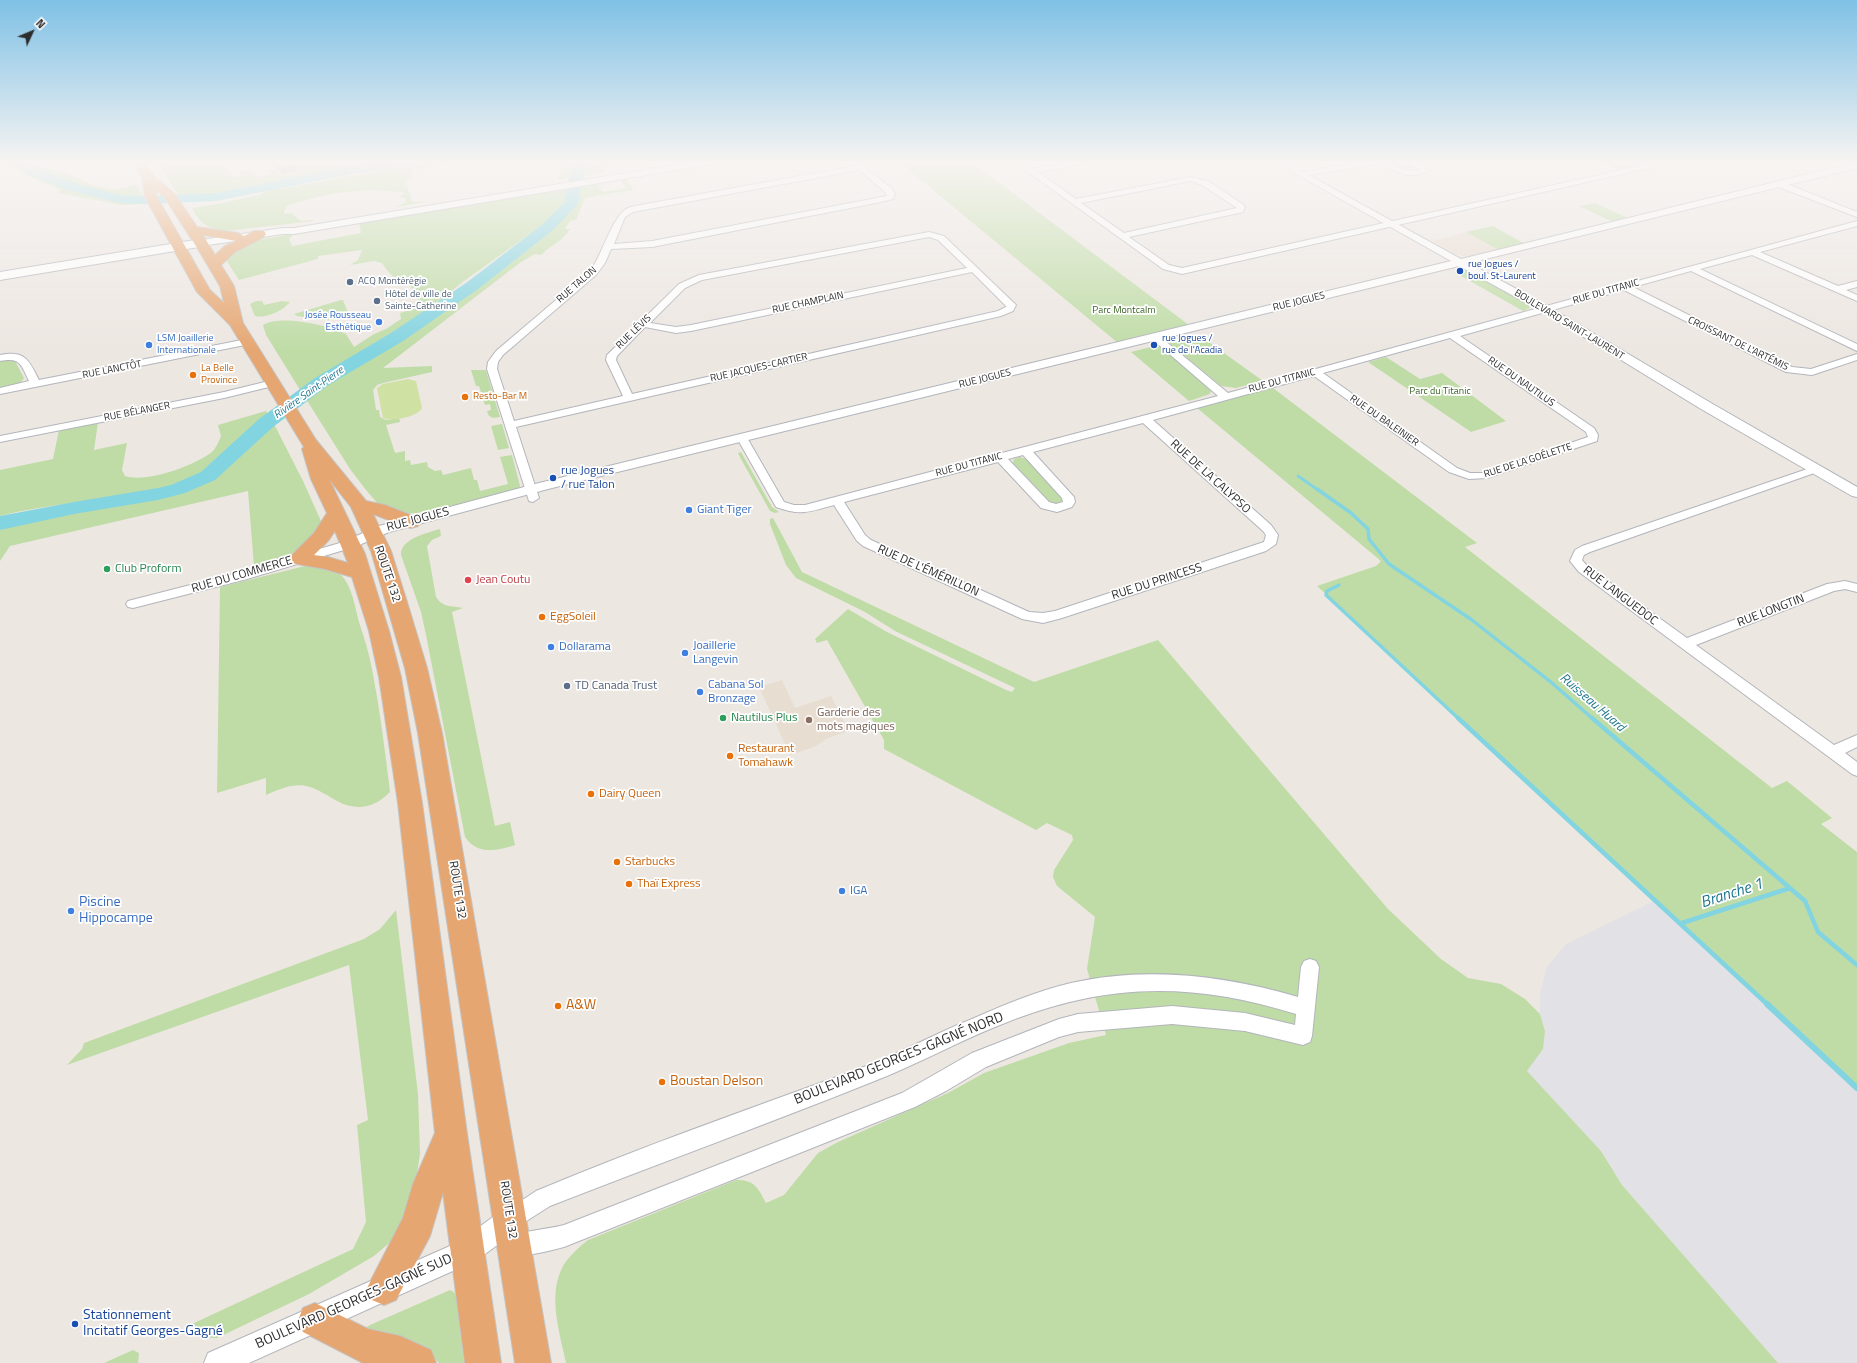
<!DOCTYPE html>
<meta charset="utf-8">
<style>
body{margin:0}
#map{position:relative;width:1857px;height:1363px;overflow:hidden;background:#ede7e2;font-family:"Titillium Web",sans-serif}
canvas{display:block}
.north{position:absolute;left:12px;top:12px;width:40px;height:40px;-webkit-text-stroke:3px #fff;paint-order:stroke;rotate:46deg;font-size:11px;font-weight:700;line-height:16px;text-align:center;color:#2d2d2d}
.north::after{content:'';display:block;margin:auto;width:14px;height:18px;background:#2d2d2d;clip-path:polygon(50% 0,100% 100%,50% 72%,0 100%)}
</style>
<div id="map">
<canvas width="1857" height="1363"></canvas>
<div class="north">N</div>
</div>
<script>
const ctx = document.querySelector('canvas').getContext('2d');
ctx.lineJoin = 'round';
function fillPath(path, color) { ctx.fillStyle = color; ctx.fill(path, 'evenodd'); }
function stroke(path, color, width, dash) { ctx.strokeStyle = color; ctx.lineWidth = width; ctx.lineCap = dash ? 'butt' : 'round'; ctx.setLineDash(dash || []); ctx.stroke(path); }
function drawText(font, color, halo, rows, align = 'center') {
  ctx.font = font + ' "Titillium Web",sans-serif'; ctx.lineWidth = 3.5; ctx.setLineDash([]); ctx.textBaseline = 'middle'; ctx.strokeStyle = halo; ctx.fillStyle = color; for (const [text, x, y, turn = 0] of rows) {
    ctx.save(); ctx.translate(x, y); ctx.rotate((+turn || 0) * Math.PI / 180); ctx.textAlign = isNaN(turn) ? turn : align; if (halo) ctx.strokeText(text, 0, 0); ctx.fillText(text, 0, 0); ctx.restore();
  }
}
const industrial = new Path2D(`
 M1656 900 1857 1088V1363H1778L1622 1185 1601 1151 1527 1071 1543 1049 1545 1031 1540 1014V994L1547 967 1566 944Z`);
const education = new Path2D(`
 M1466 232 1499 250 1466 257 1458 255 1432 241Z
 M782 680 795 708 831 696 849 731 828 738 814 747 790 755 759 687Z`);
const green = new Path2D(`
 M5 161H32L41 167 67 173 92 185 113 190 136 185 147 204 122 205 58 193 60 190 26 175Z
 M157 161H222L233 177 241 176 239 172 249 168 257 177 271 174 269 171C274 169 277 170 282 174L297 170 287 161H394L212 194 181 196 178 195Z
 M429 161H450L451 163 410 170 413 179 408 178 406 180 409 181 406 182 412 202H426L396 207 406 202 405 198 399 197 406 193C365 186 325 193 287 206L284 212 285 214 291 213 301 221 312 220 314 221 226 231C209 229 200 224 192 208L223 203 262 194 263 192 279 188 281 189Z
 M562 161H577L569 178 557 180 562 168 560 164Z
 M587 161H609L603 173 581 176 582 167Z
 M898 161H970L1189 325 1118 343Z
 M1395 161 1405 162 1417 168 1418 170 1406 172 1390 164Z
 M1596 161H1655L1618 170Z
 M626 178 634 190 585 198 576 220 570 221 565 229H570C562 242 551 245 541 255L535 254 521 262 383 368 432 366V372L383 383 377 385 373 390 376 410H379L380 417 386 420 399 418 400 422 386 425 395 453 405 451V461L410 460 411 465 427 462 428 467 435 471 441 470 443 475 471 468 474 480H477L480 491 508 484 500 457 512 455 520 486 518 489 479 500 417 513 400 514 379 505 366 490 350 469 306 399 340 375 406 337 431 319 475 282 541 235 569 209 580 186 614 180V182L598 185 602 192 626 188 620 179Z
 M571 187 566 200 558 211 544 224 464 281 423 314 408 329 398 333 372 350 324 376 302 393 266 335 263 325C279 314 330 325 346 334L354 347 374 334 386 329 401 319 400 313 417 308 421 305 407 280C395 282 388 272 382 263L374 261 350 265 358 260 362 250 318 256V259L239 280 226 260 227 256 257 240 264 239 309 231V232L293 235 289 239 292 246 361 233 359 223Z
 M1595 203 1628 218 1613 222 1579 206Z
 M1493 226 1525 244 1499 250 1466 232Z
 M1460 270 1472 272 1528 304 1530 308 1523 311 1454 272Z
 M341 300H343L350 318 323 320 297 316 294 314Z
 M256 301H262L264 305 282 301 290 302C284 310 266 319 255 316L250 304Z
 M1199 335 1263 381 1236 388 1221 386 1169 343Z
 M1158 345 1208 386 1211 389 1210 394 1189 401 1131 352Z
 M1386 357 1420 379 1442 373 1506 421 1471 432 1368 362Z
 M12 359 15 361 24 378C20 386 8 387 0 387V361Z
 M471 370H486L500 417 493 418 489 416 487 411 491 410 490 404 485 405 479 386H476Z
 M1273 388 1477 543 1465 547 1772 788 1787 781 1832 818 1821 824 1857 852V1088L1682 923 1317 586 1376 566 1381 561 1197 408Z
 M266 411 269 416C262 422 254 427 247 433 232 446 220 463 202 474 183 485 160 490 138 494 92 502 45 504 0 516V470L53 459 59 430 98 422 94 450 127 443 122 470 125 476C148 483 193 466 212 452 216 448 219 441 221 436L218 425Z
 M273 422 303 481 321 521C310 552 283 558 254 567L248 491 10 546 0 561V526C19 522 37 517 56 514 107 505 173 503 217 473 228 465 236 455 246 446 255 438 264 430 273 422Z
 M502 424 509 448 498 450 491 426Z
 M741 452 772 507 779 512 775 513 770 511 741 459 738 453Z
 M1020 457 1026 459 1063 498 1062 502 1057 504 1050 503 1013 463 1014 459Z
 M773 518 802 572 1034 682 1158 640 1388 909 1441 959 1468 978 1501 984 1525 999 1540 1014 1545 1031 1543 1049 1527 1071 1601 1151 1622 1185 1778 1363H566C560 1333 547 1296 563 1266 569 1256 579 1247 588 1240L736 1180C755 1180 758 1188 766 1203L784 1195 818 1153 838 1142 948 1093 984 1073 1069 1043 1106 1035 1087 969 1095 917 1057 886 1053 877 1054 870 1073 840 1072 835 1047 823 1036 830 884 749V740L827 640 817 643 815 639 848 609 887 632 1006 690 1012 692 1015 688 895 631 865 612 796 578 786 565 770 524V519Z
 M440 529 441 536 432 540 427 546 436 597C444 609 452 605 463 608L452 612 495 826 510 822 515 845C497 851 477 855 465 837L426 635 421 612 401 555C400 539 427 533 440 529Z
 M305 566C317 566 330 566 340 574 352 585 355 607 359 622 364 637 369 653 372 669 380 710 385 751 390 792 376 807 357 812 337 801 329 797 320 790 310 787 296 782 279 789 266 795V778L217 793 220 587Z
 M396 910 418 1094 420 1154 414 1194 394 1239 374 1256 309 1294 217 1338C208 1338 203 1336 195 1333L192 1324 353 1249 366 1222 357 1125 368 1120 349 965 67 1065 82 1049 84 1043 364 939 380 929Z
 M450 1290 454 1292 456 1297 464 1363H439L434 1358 366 1330 367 1327 370 1325Z
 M133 1350 139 1353 138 1363H104Z`);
const pitch = new Path2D(`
 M408 379 416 381 422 408C417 417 392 422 383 418L377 388 383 384Z`);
const streamFar3 = new Path2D(`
 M1298 476 1318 490`);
const streamFar2 = new Path2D(`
 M1317 489 1351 513 1368 529 1369 539 1389 564 1472 620 1552 683 1593 719
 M1339 585 1327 591 1326 595 1459 719`);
const streamFar1 = new Path2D(`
 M1458 718 1768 1005
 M1592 718 1805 901 1818 932 1857 965
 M1682 923 1790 888`);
const stream = new Path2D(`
 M1767 1004 1857 1088`);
const river = new Path2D(`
 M12 161H26L34 167 78 184 120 195 142 196 216 193 352 166 384 161H415L413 164 408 165 352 174 216 201 142 204 120 203 68 190 24 173Z
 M575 161H589L584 173 578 204 553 230 478 289 403 341 327 386 273 427 215 480 185 493 158 500 74 514 0 530V516L74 502 158 488 171 485 201 472 259 419 315 378 391 333 466 283 543 224 564 203 570 173Z`);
const minor = new Path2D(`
 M669 161H677L681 167 674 169Z
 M852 161H858L892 189 895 194 893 199 881 202 652 247 611 249 605 263 596 275 503 355 498 362 497 369 514 421 623 396 606 360 607 355 679 284 699 275 929 232 944 236 1014 303 1016 305 1013 311 1001 316 516 427 539 498 533 502 529 501 487 369 488 362 496 351 590 271C602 256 613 214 628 208 633 206 640 205 646 204L855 166ZM859 170 886 193 887 196 652 241 614 244 625 217 633 212ZM929 237 938 240 967 268 691 325 676 327 650 323 685 288 702 280ZM972 272 1006 306V307L998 311 632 394 616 360 617 356 645 327 676 333 691 331Z
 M1013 161H1022L1033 169 1076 161H1092L1088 163 1038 172 1076 199 1190 177 1208 181 1244 205 1245 207 1243 212 1129 237 1169 265 1182 268 1662 161H1675L1671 163 1182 274 1163 269ZM1190 181 1202 185 1237 208 1124 233 1081 203Z
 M1368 161H1384L1407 171 1420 170 1404 161C1414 161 1422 163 1428 171L1418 175H1406L1378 164 1302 176 1298 174 1302 172Z
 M1776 182H1782L1857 212V217L1776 186Z
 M1857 221V226L1760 252 1838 286 1857 281V287L1846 290 1857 295V301L1752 255 1700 269 1857 344V351L1691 271 1633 287 1792 367 1811 369 1857 354V360L1812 375 1786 372 1624 290 1460 336 1594 428 1598 435 1597 441 1487 478 1469 479 1449 472 1314 376 1153 420 1271 525 1278 535 1276 544 1266 551 1062 618 1043 623 1022 619 863 546 857 541 834 505C809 512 801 516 776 507L737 438 742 435 746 436 784 502 794 505H805L1218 396 1152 339 1150 337 1152 335H1158L1228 393ZM1450 338 1586 432 1588 437 1482 473H1470L1457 468 1323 373ZM1143 423 1263 531 1266 535 1264 542 1055 611 1043 613 1029 612 871 540 865 535 844 502 998 462 1041 508 1057 512 1072 507 1075 502 1074 497 1033 452ZM1023 455 1062 498 1063 502 1056 504 1049 502 1008 459Z
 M247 339 250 340 252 342 250 344 0 394V388L29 381C21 364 20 357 0 361V355C25 350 29 360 39 380Z
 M273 380 277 381 278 383 277 385 224 398 0 442V436L224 392Z
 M1816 466 1822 469 1820 471 1590 552 1584 555 1582 560 1587 566 1687 638 1827 584 1845 581 1857 584V592L1845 589 1834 591 1696 645 1834 745 1857 735V747L1845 753 1857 762V776L1852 774 1579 572 1570 561 1575 550 1582 546Z
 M350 540 354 541 356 544 354 547 247 579 133 608 128 607 126 604 128 601 241 572Z
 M1310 959 1316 961 1319 967 1312 1036 1310 1042 1303 1045 1245 1031 1172 1024 1078 1032 1059 1037 986 1067 946 1091 915 1107 564 1247C547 1251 523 1259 507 1252L503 1245 507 1238C524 1230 545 1230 564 1225L902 1093 972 1053 1059 1019 1078 1014 1172 1006 1245 1013 1295 1025 1296 1014C1187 980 1100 983 995 1027 953 1044 914 1066 872 1082 765 1125 657 1164 550 1206L517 1227 510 1230 503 1227 500 1220 503 1213 536 1191C643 1146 752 1108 861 1068 899 1054 934 1034 972 1019 1004 1005 1037 991 1071 983 1146 966 1224 975 1298 997L1301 967 1304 961Z`);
const tertiary = new Path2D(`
 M698 161H717L713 164 294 234H283L201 246 196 243 201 240 283 228H294Z
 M1273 161H1283L1461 259 1857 162V168L1469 263 1549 307 1711 403 1857 487V497L1852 496 1701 409 1541 311 1459 266 548 489 389 532 350 549 345 547 343 544 345 541 379 526 539 483 1451 261Z
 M510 1207 519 1211 523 1220 519 1229 477 1260 249 1363H204L208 1353 459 1242 501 1211Z`);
const secondary = new Path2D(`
 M201 239 207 243 205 246 0 280V272Z`);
const trunk = new Path2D(`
 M132 161H144L153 175 174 193 197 227 238 233 244 236 254 231H264L266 234 264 237 235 252 221 265 234 286 243 323 316 440 366 501 385 505 418 518 420 522 418 526 411 528 404 526 373 514 391 551 407 602 427 668 442 733 551 1363H515L418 733 405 668 371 551 351 507 329 479 365 554 389 631 401 677 422 803 467 1134 501 1363H465L443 1192 430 1236 396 1300 384 1305 372 1300 367 1288 403 1218 413 1184 435 1133 398 803 379 677 369 631 352 577 325 569 291 563 288 559 314 533 327 513 311 479 302 449 304 447 230 325 197 292 145 197 142 177ZM156 190 165 198 198 249 220 286 224 303 210 290 157 197ZM203 235 236 241 225 246 215 255ZM335 531 348 563 328 557 314 555 328 541Z
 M315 1303 368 1329 400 1336 431 1350 436 1363H363L303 1332 298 1320 303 1308Z`);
const wall = new Path2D(`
 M271 161H292L295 164 297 170 282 174 272 164Z`);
const shadedWall = new Path2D(`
 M295 164 297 170 282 174 280 167Z`);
const building = new Path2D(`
 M273 161H292L295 164 280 167Z`);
const markers = [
 [1460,271,4,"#1a4fb4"],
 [350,282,4,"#5c6f8a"],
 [377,301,4,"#5c6f8a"],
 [379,322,4,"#3f7fe0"],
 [149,345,4,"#3f7fe0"],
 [1154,345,4,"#1a4fb4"],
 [193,375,4,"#e8710a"],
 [465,397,4,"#e8710a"],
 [553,478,4,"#1a4fb4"],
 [689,510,4,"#3f7fe0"],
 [107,569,4,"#2e9e5b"],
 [468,580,4,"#e0444e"],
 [542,617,4,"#e8710a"],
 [551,647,4,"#3f7fe0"],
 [685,653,4,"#3f7fe0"],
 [567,686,4,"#5c6f8a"],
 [700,692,4,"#3f7fe0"],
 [723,718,4,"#2e9e5b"],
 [809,720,4,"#8d6e63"],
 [730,756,4,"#e8710a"],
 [591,794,4,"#e8710a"],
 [617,862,4,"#e8710a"],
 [629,884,4,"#e8710a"],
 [842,891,4,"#3f7fe0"],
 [71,911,4,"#3f7fe0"],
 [558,1006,4,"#e8710a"],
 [662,1082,4,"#e8710a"],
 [75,1324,4,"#1a4fb4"]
];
const farTransitnames = [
 ["rue Jogues /",1468,265],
 ["boul. St-Laurent",1468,277],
 ["rue Jogues /",1162,339],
 ["rue de l'Acadia",1162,351]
];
const farServicenames = [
 ["ACQ Montérégie",358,282],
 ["Hôtel de ville de",385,295],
 ["Sainte-Catherine",385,307]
];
const farStreetnames = [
 ["RUE TALON",577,285,-41],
 ["RUE DU TITANIC",1606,292,-16],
 ["RUE JOGUES",1299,302,-14],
 ["RUE CHAMPLAIN",808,303,-12],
 ["BOULEVARD SAINT-LAURENT",1569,325,31],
 ["RUE LÉVIS",634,332,-44],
 ["CROISSANT DE L'ARTÉMIS",1738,344,26],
 ["RUE JACQUES-CARTIER",759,368,-13],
 ["RUE LANCTÔT",112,370,-11],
 ["RUE JOGUES",985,379,-14],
 ["RUE DU TITANIC",1282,381,-15],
 ["RUE DU NAUTILUS",1521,382,35],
 ["RUE BÉLANGER",137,412,-11],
 ["RUE DU BALEINIER",1384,421,35],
 ["RUE DE LA GOÉLETTE",1528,461,-18],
 ["RUE DU TITANIC",969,465,-15]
];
const farParknames = [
 ["Parc Montcalm",1124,311],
 ["Parc du Titanic",1440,392]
];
const farShopnames = [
 ["Josée Rousseau",371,316],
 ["Esthétique",371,328],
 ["LSM Joaillerie",157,339,"left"],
 ["Internationale",157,351,"left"]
];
const farFoodnames = [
 ["La Belle",201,369],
 ["Province",201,381],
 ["Resto-Bar M",473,397]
];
const farWaternames = [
 ["Rivière Saint-Pierre",309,393,-35]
];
const transitNames = [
 ["rue Jogues",561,471],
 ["/ rue Talon",561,485]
];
const streetNames = [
 ["RUE DE LA CALYPSO",1210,477,42],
 ["RUE JOGUES",418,520,-15],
 ["RUE DE L'ÉMÉRILLON",928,571,24],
 ["ROUTE 132",387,574,71],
 ["RUE DU COMMERCE",242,575,-16],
 ["RUE DU PRINCESS",1157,582,-18],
 ["RUE LANGUEDOC",1620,596,37],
 ["RUE LONGTIN",1771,611,-21],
 ["ROUTE 132",457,890,81],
 ["ROUTE 132",508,1210,81]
];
const shopNames = [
 ["Giant Tiger",697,510],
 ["Joaillerie",693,646],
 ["Langevin",693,660],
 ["Dollarama",559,647],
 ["Cabana Sol",708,685],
 ["Bronzage",708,699],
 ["IGA",850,891]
];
const leisureNames = [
 ["Club Proform",115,569],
 ["Nautilus Plus",731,718]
];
const healthNames = [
 ["Jean Coutu",476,580]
];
const foodNames = [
 ["EggSoleil",550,617],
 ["Restaurant",738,749],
 ["Tomahawk",738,763],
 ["Dairy Queen",599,794],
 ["Starbucks",625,862],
 ["Thaï Express",637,884]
];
const serviceNames = [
 ["TD Canada Trust",575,686]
];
const educationNames = [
 ["Garderie des",817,713],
 ["mots magiques",817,727]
];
const waterNames = [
 ["Ruisseau Huard",1592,703,41]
];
const nearShopnames = [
 ["Piscine",79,903],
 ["Hippocampe",79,919]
];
const nearFoodnames = [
 ["A&W",566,1006],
 ["Boustan Delson",670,1082]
];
const nearStreetnames = [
 ["BOULEVARD GEORGES-GAGNÉ NORD",899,1059,-22],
 ["BOULEVARD GEORGES-GAGNÉ SUD",354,1302,-24]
];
const nearTransitnames = [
 ["Stationnement",83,1316],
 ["Incitatif Georges-Gagné",83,1332]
];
const nearWaternames = [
 ["Branche 1",1732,894,-18]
];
fillPath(industrial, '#e2e1e6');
fillPath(education, '#e8ddd1');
fillPath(green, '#bfdca6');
fillPath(pitch, '#cfe1a3');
stroke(streamFar3, '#83d4e1', 3);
stroke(streamFar2, '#83d4e1', 3.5);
stroke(streamFar1, '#83d4e1', 4.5);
stroke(stream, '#83d4e1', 6);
fillPath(river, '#83d4e1');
stroke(minor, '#b2b5bb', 2);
stroke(tertiary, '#b2b5bb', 2);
stroke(secondary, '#b2b5bb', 2);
stroke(trunk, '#c4c4c4', 2);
fillPath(minor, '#fff');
fillPath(tertiary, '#fff');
fillPath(secondary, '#fff');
fillPath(trunk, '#e6a671');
fillPath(wall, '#ada9a5');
fillPath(shadedWall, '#8d8a86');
fillPath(building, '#c9c5c0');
stroke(building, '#8d8a86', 1);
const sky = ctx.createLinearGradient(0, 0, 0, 352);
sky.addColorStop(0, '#7fc1e5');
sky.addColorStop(0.46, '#f7f4f2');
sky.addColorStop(1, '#f7f4f200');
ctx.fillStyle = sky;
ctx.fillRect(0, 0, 1857, 352);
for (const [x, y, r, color] of markers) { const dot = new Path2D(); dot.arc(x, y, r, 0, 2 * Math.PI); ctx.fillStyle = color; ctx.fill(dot); stroke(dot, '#fff', 1.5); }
drawText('10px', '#164399', '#fff', farTransitnames, 'left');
drawText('10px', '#4e5e75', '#fff', farServicenames, 'left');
drawText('10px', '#2d2d2d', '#fff', farStreetnames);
drawText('10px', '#3a6325', '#fff', farParknames);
drawText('10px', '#366cbe', '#fff', farShopnames, 'right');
drawText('10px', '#c56008', '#fff', farFoodnames, 'left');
drawText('italic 11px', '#1f778f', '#fff', farWaternames);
drawText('12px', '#164399', '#fff', transitNames, 'left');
drawText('12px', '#2d2d2d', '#fff', streetNames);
drawText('12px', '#366cbe', '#fff', shopNames, 'left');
drawText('12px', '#27864d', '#fff', leisureNames, 'left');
drawText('12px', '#be3a42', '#fff', healthNames, 'left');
drawText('12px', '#c56008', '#fff', foodNames, 'left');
drawText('12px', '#4e5e75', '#fff', serviceNames, 'left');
drawText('12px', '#785e54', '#fff', educationNames, 'left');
drawText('italic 13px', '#1f778f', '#fff', waterNames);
drawText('14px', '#366cbe', '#fff', nearShopnames, 'left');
drawText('14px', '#c56008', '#fff', nearFoodnames, 'left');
drawText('14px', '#2d2d2d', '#fff', nearStreetnames);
drawText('14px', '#164399', '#fff', nearTransitnames, 'left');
drawText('italic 16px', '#1f778f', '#fff', nearWaternames);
</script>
